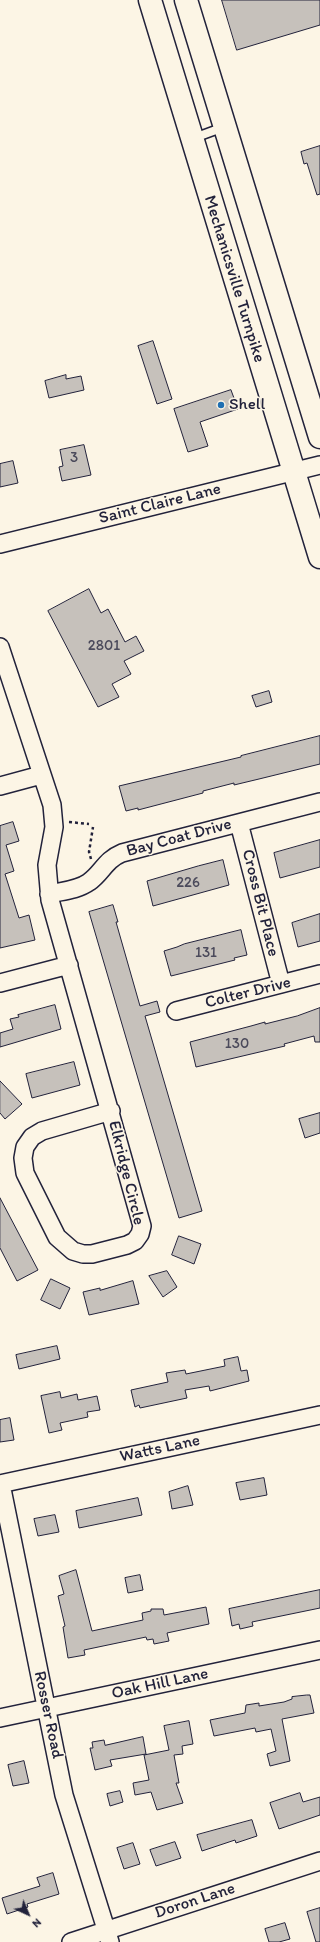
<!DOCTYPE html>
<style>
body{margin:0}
#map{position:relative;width:320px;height:1942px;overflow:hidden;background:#fcf5e5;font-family:Itim,sans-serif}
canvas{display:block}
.north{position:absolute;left:8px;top:1894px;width:40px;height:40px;-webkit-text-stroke:3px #fcf5e5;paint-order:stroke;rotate:136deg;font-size:11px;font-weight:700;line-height:16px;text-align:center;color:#22223b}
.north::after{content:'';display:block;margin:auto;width:14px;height:18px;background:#22223b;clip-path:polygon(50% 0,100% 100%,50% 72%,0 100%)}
</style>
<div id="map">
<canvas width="320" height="1942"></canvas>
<div class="north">N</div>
</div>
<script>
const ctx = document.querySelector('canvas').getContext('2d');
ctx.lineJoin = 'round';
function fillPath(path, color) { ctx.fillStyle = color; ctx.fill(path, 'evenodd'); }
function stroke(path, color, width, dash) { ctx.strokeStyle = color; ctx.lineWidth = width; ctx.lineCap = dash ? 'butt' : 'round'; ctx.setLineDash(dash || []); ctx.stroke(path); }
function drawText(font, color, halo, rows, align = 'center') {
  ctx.font = font + ' Itim,sans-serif'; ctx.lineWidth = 3; ctx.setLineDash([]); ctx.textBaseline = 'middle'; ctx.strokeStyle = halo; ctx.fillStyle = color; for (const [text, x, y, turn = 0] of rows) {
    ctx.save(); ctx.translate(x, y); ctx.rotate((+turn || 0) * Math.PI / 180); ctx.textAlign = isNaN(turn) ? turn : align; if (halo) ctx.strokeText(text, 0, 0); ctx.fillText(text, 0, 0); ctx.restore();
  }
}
const building = new Path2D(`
 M222 0H320V25L237 50Z
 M320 146V194L317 195 307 163 304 164 301 152Z
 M153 341 172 399 157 404 138 346Z
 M66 375V379L81 376 84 390 49 398 45 381Z
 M231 390 238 409 200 422 208 446 188 452 174 409Z
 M84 445 91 475 62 481 59 467 63 466 60 450Z
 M13 461 18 483 0 487V464Z
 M89 589 101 613 108 609 125 642 136 636 144 651 124 661 131 674 112 684 119 697 98 707 48 611Z
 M269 691 272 702 256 707 252 696Z
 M320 736V764L259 779 234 785V783L203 791V793L138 810V808L126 811 119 786 241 757V756Z
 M13 822 19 841 6 845 14 871 5 874 19 918 29 915 35 940 0 948V826Z
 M320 840V867L280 878 274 853Z
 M223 860 229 885 153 906 147 881 198 866Z
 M113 905 118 922H116L140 1006 157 1001 160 1012 145 1016 202 1211 179 1218 89 912Z
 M320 914V941L298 947 292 923Z
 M241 930 247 955 234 958 235 960 171 976 164 951 177 947 184 944Z
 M55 1005 61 1029 0 1047V1033L13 1029 10 1019 19 1017 18 1015Z
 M320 1008V1042H315L314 1036 284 1044 285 1046 196 1067 190 1042 251 1026 265 1022V1024L297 1016Z
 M74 1062 80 1085 32 1098 26 1074Z
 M0 1081 22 1104 5 1119 0 1113Z
 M320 1113V1133L305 1138 299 1119Z
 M0 1198 38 1270 17 1281 0 1248Z
 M179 1236 201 1244 194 1264 172 1255Z
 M167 1271 177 1287 163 1297 149 1276Z
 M51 1279 70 1288 60 1309 41 1300Z
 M133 1281 139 1304 89 1315 83 1292 100 1288V1290Z
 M57 1346 60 1359 19 1369 16 1355Z
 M238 1357 241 1371 247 1370 249 1381 210 1391 209 1386 185 1390 187 1398 140 1408 139 1405 135 1407 131 1390 168 1382 166 1373 185 1370 186 1374 225 1366 224 1360Z
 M60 1392 61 1398 77 1394 78 1400 97 1396 100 1410 87 1412 88 1417 60 1423 62 1430 49 1433 41 1396Z
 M10 1418 14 1440 0 1442V1420Z
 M264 1478 267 1495 240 1500 236 1483Z
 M188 1486 193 1505 172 1509 169 1492Z
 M138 1498 142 1515 79 1528 76 1511Z
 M55 1515 59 1532 38 1536 34 1519Z
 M76 1570 92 1631 143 1620 142 1613 151 1611V1609H163L164 1615 206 1607 209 1624 167 1633 169 1641 154 1644 153 1639 147 1640 146 1637 84 1650 85 1655 68 1658 63 1627 65 1626 58 1596 64 1594 59 1576Z
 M140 1575 143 1590 128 1593 125 1578Z
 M320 1590V1608L252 1622 253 1626 240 1629 239 1624 232 1626 229 1609Z
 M307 1695H310L314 1713 282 1719 290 1761 270 1766 267 1754 276 1751 271 1729 256 1732 255 1728 214 1736 210 1720 245 1713 246 1705 259 1703V1706L284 1702 292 1699V1697Z
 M189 1721 193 1744 182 1746 183 1754 174 1755 179 1783H176L183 1803 157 1810 151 1792 135 1795 133 1783 149 1780 144 1755 169 1750 164 1726Z
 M143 1737 146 1754 110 1760 112 1766 95 1770 90 1748H93L92 1742 104 1740 105 1745Z
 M24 1761 29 1783 13 1786 8 1765Z
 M120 1791 123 1802 110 1806 107 1794Z
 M300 1793 303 1802 320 1797V1815L279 1829 270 1803Z
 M252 1820 257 1836 236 1843 235 1840 202 1851 197 1835Z
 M175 1842 181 1858 156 1866 150 1850Z
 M133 1843 140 1864 124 1869 117 1848Z
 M53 1873 59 1894 27 1904 28 1907 7 1914 2 1898 40 1886 37 1878Z
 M320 1908V1942H316L307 1912Z
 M285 1923 290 1939 279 1942H269L265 1929Z`);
const path = new Path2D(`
 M69 822 89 824
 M91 859 89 852 93 827`);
const lane = new Path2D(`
 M194 138 224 127`);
const street = new Path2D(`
 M0 544 320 465
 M0 647 52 805 54 827 47 865 50 900 142 1226 140 1234 135 1241 127 1245 92 1254H83L73 1251 57 1237 25 1173 23 1158 25 1147 32 1137 42 1131 111 1111
 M0 786 41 775
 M239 823 281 984
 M49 894C62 891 78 890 89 882 102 873 105 860 122 853L320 802
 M0 983 69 965
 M176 1011 320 974
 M0 1484 320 1415
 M1 1484 64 1795 110 1942
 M0 1718 320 1650
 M71 1942 320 1861`);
const highway = new Path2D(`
 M150 0 320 557
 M186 0 320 437`);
const markers = [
 [221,405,4,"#1f6fb2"]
];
const numberNames = [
 ["3",74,458],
 ["2801",104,646],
 ["226",188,883],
 ["131",206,953],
 ["130",237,1044]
];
const streetNames = [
 ["Mechanicsville Turnpike",234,279,73],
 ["Saint Claire Lane",160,504,-14],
 ["Bay Coat Drive",179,838,-15],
 ["Cross Bit Place",260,903,76],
 ["Colter Drive",248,993,-14],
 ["Elkridge Circle",126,1173,76],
 ["Watts Lane",160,1449,-12],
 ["Oak Hill Lane",160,1684,-12],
 ["Rosser Road",48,1715,78],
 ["Doron Lane",195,1901,-18]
];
const poiNames = [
 ["Shell",229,405]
];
fillPath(building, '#c6c1bb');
stroke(building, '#22223b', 1);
stroke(lane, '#22223b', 11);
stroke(street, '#22223b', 20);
stroke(highway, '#22223b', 25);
stroke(path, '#22223b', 2.5, [3, 3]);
stroke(lane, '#fcf5e5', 8);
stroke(street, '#fcf5e5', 17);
stroke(highway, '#fcf5e5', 22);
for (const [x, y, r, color] of markers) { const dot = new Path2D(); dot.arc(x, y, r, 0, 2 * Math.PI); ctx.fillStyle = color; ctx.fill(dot); stroke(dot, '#fcf5e5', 1.5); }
drawText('15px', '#4b4a5b', null, numberNames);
drawText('17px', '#22223b', '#fcf5e5', streetNames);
drawText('17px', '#22223b', '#fcf5e5', poiNames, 'left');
</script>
